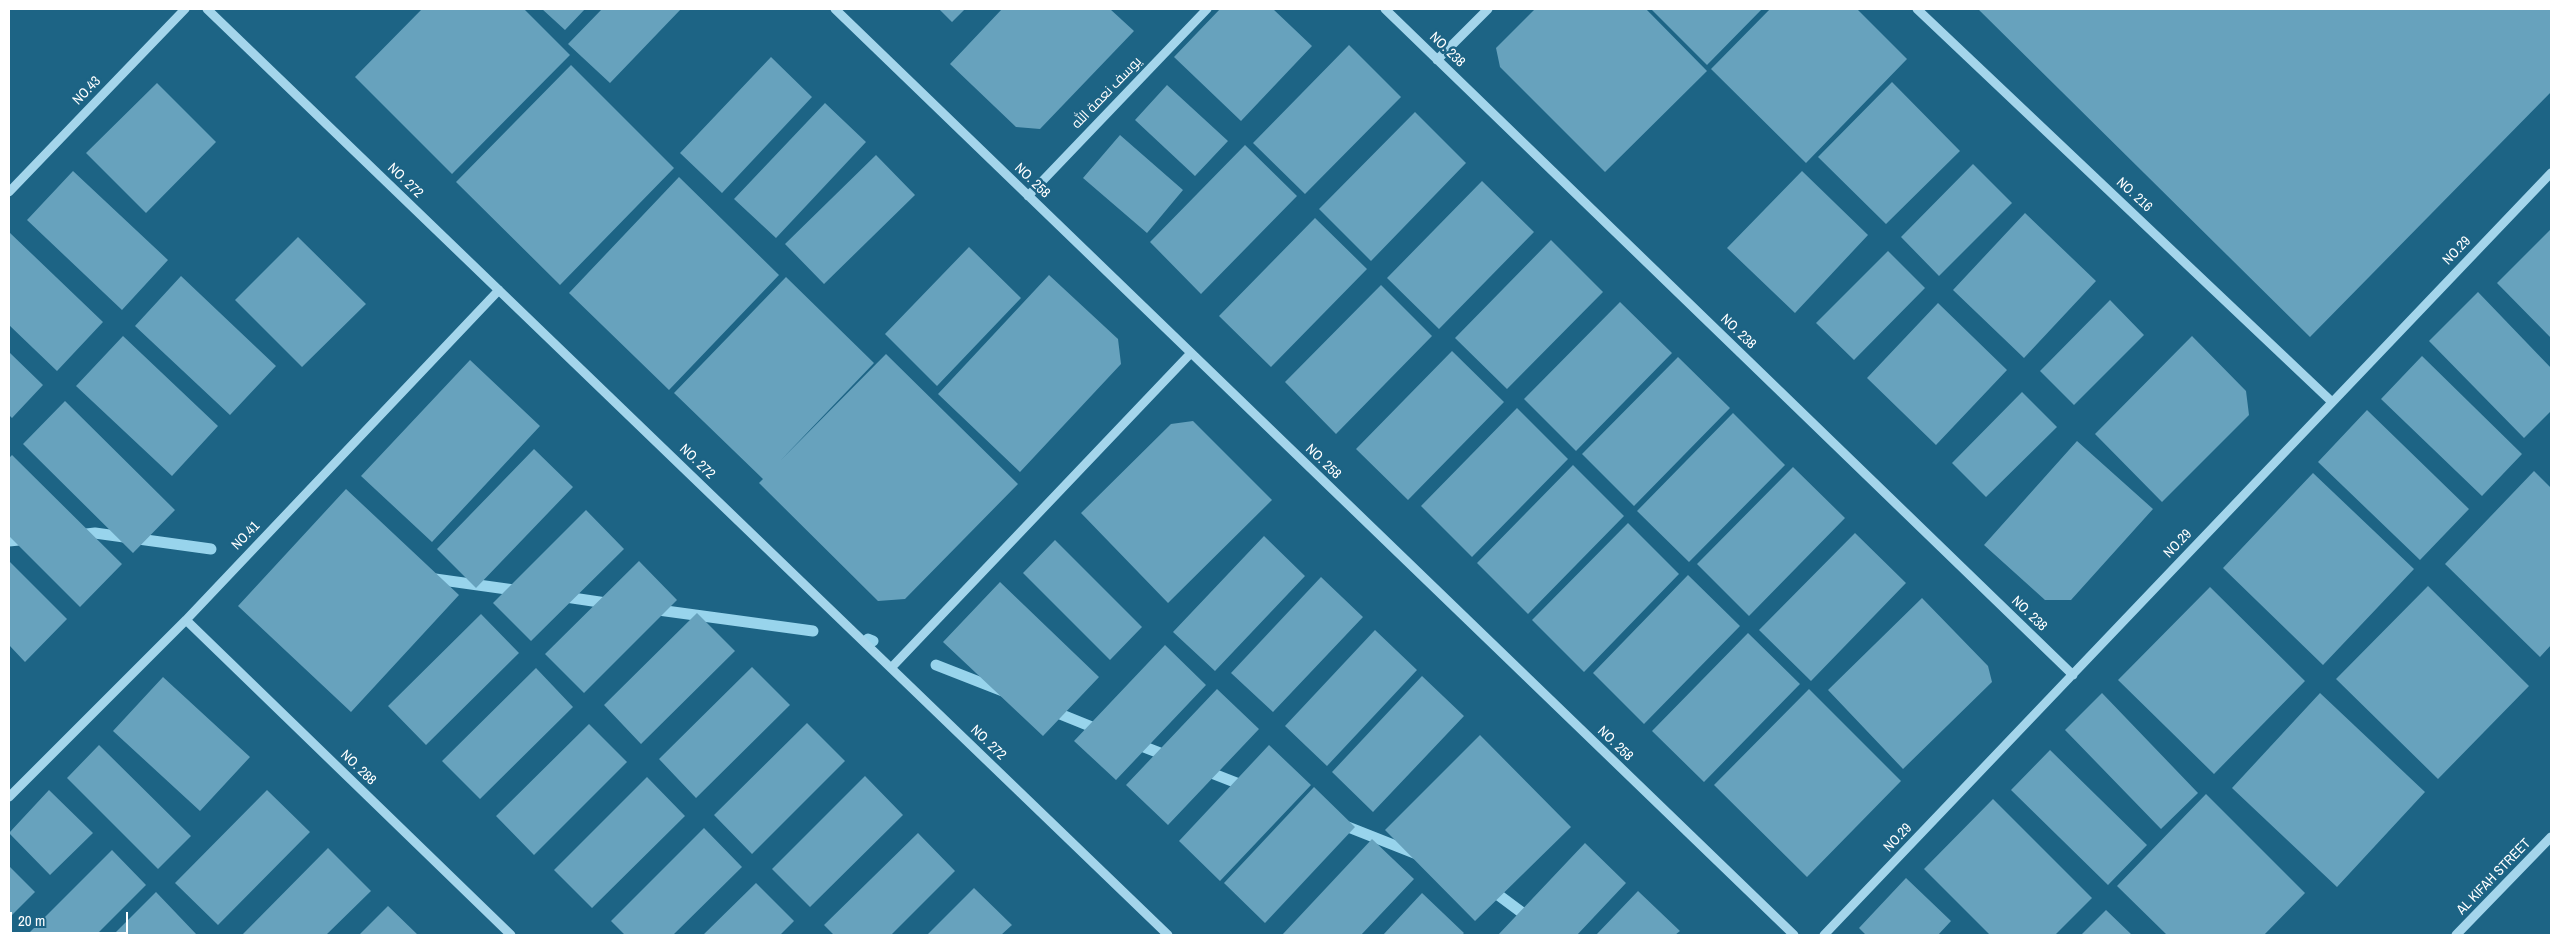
<!DOCTYPE html>
<meta charset="utf-8">
<style>
body{margin:0}
#map{position:relative;width:2560px;height:944px;overflow:hidden;background:#1d6485;font-family:"Archivo Narrow",sans-serif}
canvas{display:block}
.frame{position:absolute;inset:0;border:10px solid #fff;pointer-events:none}
.scale{position:absolute;left:10px;top:912px;width:118px;height:22px;box-sizing:border-box;border:2px solid #fff;border-top:0;padding-left:6px;font-size:15px;line-height:18px;white-space:nowrap;color:#fff;-webkit-text-stroke:4px #1d6485;paint-order:stroke}
</style>
<div id="map">
<canvas width="2560" height="944"></canvas>
<div class="frame"></div>
<div class="scale">20 m</div>
</div>
<script>
const ctx = document.querySelector('canvas').getContext('2d');
ctx.lineJoin = 'round';
function stroke(path, color, width, dash) { ctx.strokeStyle = color; ctx.lineWidth = width; ctx.lineCap = dash ? 'butt' : 'round'; ctx.setLineDash(dash || []); ctx.stroke(path); }
function fillPath(path, color) { ctx.fillStyle = color; ctx.fill(path, 'evenodd'); }
function drawText(font, color, halo, rows, align = 'center') {
  ctx.font = font + ' "Archivo Narrow",Cairo,sans-serif'; ctx.lineWidth = 5; ctx.setLineDash([]); ctx.textBaseline = 'middle'; ctx.strokeStyle = halo; ctx.fillStyle = color; for (const [text, x, y, turn = 0] of rows) {
    ctx.save(); ctx.translate(x, y); ctx.rotate((+turn || 0) * Math.PI / 180); ctx.textAlign = isNaN(turn) ? turn : align; if (halo) ctx.strokeText(text, 0, 0); ctx.fillText(text, 0, 0); ctx.restore();
  }
}
const stream = new Path2D(`
 M78 535 95 533 211 549
 M9 541 29 539
 M428 578 521 591
 M559 596 613 604
 M651 609 813 631
 M868 639 873 641
 M936 665 1005 692
 M1050 710 1102 731
 M1134 743 1170 757
 M1201 769 1247 787
 M1338 823 1419 855
 M1489 888 1552 935`);
const building = new Path2D(`
 M422 9H524L570 55 452 174 355 77Z
 M542 9H585L565 30Z
 M602 9H681L610 83 568 44Z
 M939 9H965L952 22Z
 M1002 9H1110L1134 31 1040 129 1016 127 950 64Z
 M1220 9H1273L1312 46 1241 121 1174 57Z
 M1535 9H1646L1707 71 1605 172 1500 67 1496 48Z
 M1651 9H1762L1707 65Z
 M1770 9H1857L1907 59 1806 163 1711 69Z
 M1978 9H2551V92L2310 337Z
 M1349 45 1401 97 1305 194 1253 143Z
 M771 57 812 97 722 193 680 153Z
 M571 65 674 168 560 285 456 182Z
 M1892 82 1960 151 1886 224 1818 157Z
 M157 83 216 142 146 213 86 153Z
 M1167 85 1228 141 1195 176 1135 120Z
 M825 103 866 142 776 238 734 199Z
 M1415 112 1466 163 1371 261 1319 209Z
 M1120 135 1183 190 1147 233 1083 178Z
 M1245 145 1297 196 1201 294 1150 242Z
 M876 155 915 195 824 284 785 244Z
 M1973 164 2012 203 1939 276 1901 237Z
 M73 171 168 260 122 310 27 220Z
 M1802 171 1868 235 1795 313 1727 248Z
 M679 177 779 275 669 390 569 293Z
 M1482 181 1534 232 1439 329 1387 278Z
 M2025 213 2096 281 2024 358 1953 290Z
 M1315 218 1367 269 1271 367 1219 316Z
 M2551 229V338L2497 283Z
 M9 232 103 322 57 371 9 325Z
 M298 237 366 304 302 367 235 300Z
 M1551 240 1603 292 1507 389 1455 338Z
 M969 247 1021 298 937 386 885 334Z
 M1888 251 1925 288 1854 360 1816 323Z
 M1049 275 1118 339 1121 364 1020 472 938 394Z
 M181 276 276 366 230 415 135 326Z
 M786 277 874 363 780 461 886 354 1018 484 905 599 878 601 759 483 763 479 674 393Z
 M1381 285 1432 336 1336 434 1285 382Z
 M2478 292 2551 368V411L2524 438 2429 341Z
 M2110 300 2144 335 2074 405 2040 371Z
 M1620 302 1672 353 1576 451 1524 399Z
 M1938 303 2007 370 1936 445 1867 378Z
 M123 336 218 426 172 476 76 386Z
 M2192 336 2246 391 2249 415 2162 502 2095 434Z
 M1452 351 1504 402 1408 500 1356 449Z
 M9 352 43 385 12 418 9 415Z
 M2422 356 2522 454 2482 496 2381 399Z
 M1678 357 1730 408 1634 506 1582 454Z
 M470 360 540 426 432 542 361 476Z
 M2022 392 2057 427 1986 497 1952 463Z
 M65 401 175 510 133 553 23 444Z
 M1517 408 1568 459 1472 557 1421 506Z
 M2367 410 2469 509 2420 560 2318 462Z
 M1733 413 1785 465 1689 562 1637 511Z
 M1193 421 1272 500 1168 603 1081 513 1171 424Z
 M2077 441 2153 509 2071 600H2045L1984 545Z
 M534 449 573 487 476 588 437 549Z
 M12 455 122 564 80 607 9 536V458Z
 M1573 465 1624 516 1528 614 1477 563Z
 M1793 467 1845 518 1749 616 1697 564Z
 M2534 471 2551 488V645L2540 657 2445 564Z
 M2313 473 2414 569 2323 665 2223 568Z
 M346 489 459 595 351 712 238 606Z
 M586 510 624 549 531 641 493 603Z
 M1628 523 1679 574 1584 672 1532 620Z
 M1855 533 1906 583 1811 681 1759 630Z
 M1264 536 1305 576 1215 671 1173 632Z
 M1055 540 1142 627 1110 660 1023 573Z
 M9 561 67 619 25 662 9 645Z
 M639 561 677 600 584 693 545 654Z
 M1688 575 1740 626 1644 724 1593 673Z
 M1321 577 1363 617 1273 712 1231 673Z
 M1000 582 1099 677 1043 736 943 642Z
 M2428 586 2529 686 2438 779 2336 679Z
 M2210 587 2305 681 2214 774 2118 680Z
 M1922 598 1988 666 1992 682 1903 769 1828 690Z
 M697 613 735 651 641 744 604 705Z
 M481 614 519 653 426 745 388 706Z
 M1375 630 1417 670 1327 766 1285 726Z
 M1748 633 1800 684 1704 782 1652 731Z
 M1165 645 1206 685 1116 780 1074 741Z
 M752 667 790 705 696 798 659 759Z
 M536 668 573 707 480 799 442 761Z
 M1422 676 1464 716 1373 812 1332 772Z
 M163 677 250 757 200 811 113 731Z
 M1217 689 1259 729 1168 825 1126 785Z
 M1809 689 1901 781 1807 877 1714 785Z
 M2102 693 2198 793 2161 829 2065 730Z
 M2320 693 2425 792 2337 887 2232 788Z
 M807 723 845 761 752 854 714 815Z
 M589 724 627 762 534 855 496 816Z
 M1480 735 1571 827 1475 921 1385 830Z
 M99 745 191 836 158 869 67 778Z
 M1269 745 1311 785 1220 881 1179 841Z
 M2050 750 2147 845 2108 885 2011 790Z
 M865 776 903 815 810 907 772 869Z
 M647 777 685 816 592 908 554 870Z
 M1314 787 1355 827 1265 923 1224 883Z
 M49 790 93 833 50 875 9 833Z
 M267 790 310 832 218 925 175 883Z
 M2206 794 2305 893 2264 935H2167L2117 886Z
 M1993 799 2092 898 2055 935H1990L1924 869Z
 M704 828 742 867 673 935H625L611 921Z
 M918 833 955 871 891 935H834L824 925Z
 M1372 839 1414 879 1361 935H1282Z
 M1585 843 1626 883 1577 935H1498Z
 M328 848 371 891 326 935H242Z
 M112 850 146 885 96 935H27Z
 M9 866 35 892 9 918Z
 M1906 878 1951 921 1938 935H1866L1859 928Z
 M756 883 794 921 780 935H703Z
 M974 888 1012 925 1001 935H927Z
 M1638 891 1680 931 1675 935H1596Z
 M156 892 197 935H113Z
 M1422 893 1464 933 1462 935H1383Z
 M388 906 418 935H359Z
 M2106 910 2132 935H2081Z`);
const minor = new Path2D(`
 M207 9 1168 935
 M835 9 1794 935
 M1385 9 2073 675
 M1917 9 2332 402
 M1437 60 1488 9
 M9 192 185 9
 M1028 196 1207 9
 M186 620 511 935
 M891 668 1191 353
 M9 797 186 620 499 290
 M1824 935 2551 173
 M2456 935 2551 837`);
const streetNames = [
 ["NO. 238",1447,50,44],
 ["NO.43",87,91,-46],
 ["يوسف نعمة الله",1107,93,-46],
 ["NO. 272",405,181,44],
 ["NO. 258",1032,181,44],
 ["NO. 216",2134,195,43],
 ["NO.29",2457,251,-46],
 ["NO. 238",1738,332,44],
 ["NO. 272",697,462,44],
 ["NO. 258",1323,462,44],
 ["NO.41",246,536,-46],
 ["NO.29",2178,544,-46],
 ["NO. 238",2029,614,44],
 ["NO. 272",988,743,44],
 ["NO. 258",1615,744,44],
 ["NO. 288",358,768,44],
 ["NO.29",1898,838,-46],
 ["AL KIFAH STREET",2494,877,-46]
];
stroke(stream, '#98d4ec', 11);
fillPath(building, '#67a2bd');
stroke(minor, '#a4d5eb', 9);
drawText('14px', '#fff', '#1d6485', streetNames);
</script>
